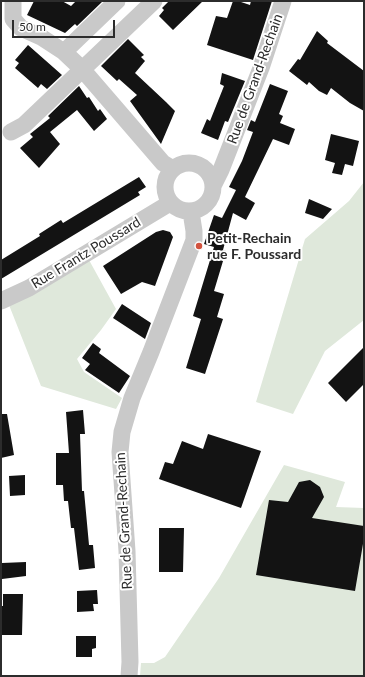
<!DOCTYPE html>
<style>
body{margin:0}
#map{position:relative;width:365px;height:677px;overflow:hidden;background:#fff;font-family:Lato,sans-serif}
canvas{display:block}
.frame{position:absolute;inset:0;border:2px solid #2c2c2c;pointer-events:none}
.scale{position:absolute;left:12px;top:20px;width:103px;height:18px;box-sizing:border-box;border:2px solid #2c2c2c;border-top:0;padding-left:5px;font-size:12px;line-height:14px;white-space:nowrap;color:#2c2c2c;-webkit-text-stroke:3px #fff;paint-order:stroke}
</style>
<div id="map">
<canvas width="365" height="677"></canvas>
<div class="frame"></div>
<div class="scale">50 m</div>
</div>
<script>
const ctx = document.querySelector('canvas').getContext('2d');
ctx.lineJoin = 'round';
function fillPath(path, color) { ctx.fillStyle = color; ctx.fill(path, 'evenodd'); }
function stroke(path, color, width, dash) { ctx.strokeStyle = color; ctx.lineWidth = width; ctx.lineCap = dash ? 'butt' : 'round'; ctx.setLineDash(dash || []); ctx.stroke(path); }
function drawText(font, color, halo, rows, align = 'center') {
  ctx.font = font + ' Lato,sans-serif'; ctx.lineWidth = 4; ctx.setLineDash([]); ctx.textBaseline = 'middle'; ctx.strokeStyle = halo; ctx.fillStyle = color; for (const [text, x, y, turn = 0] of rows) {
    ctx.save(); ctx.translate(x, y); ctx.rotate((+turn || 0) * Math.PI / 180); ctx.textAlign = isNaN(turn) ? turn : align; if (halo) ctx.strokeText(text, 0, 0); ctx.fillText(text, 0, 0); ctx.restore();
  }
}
const green = new Path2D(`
 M364 182V320L325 351 293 414 256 402 305 239 349 201Z
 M89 260 116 309 101 330 77 359 84 372 122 398 116 409 41 386 9 305Z
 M284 465 345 482 336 507 364 508V676H140L141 663H154L165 657 219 578Z`);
const building = new Path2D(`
 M34 1H62L71 6 76 1H103L77 26 75 24 65 33 27 15Z
 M169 1H203L173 30 159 16 164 10 162 8Z
 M233 1H238L250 5 251 1H272L253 60 207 45 216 16 227 18Z
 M317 31 328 41 327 43 364 71V111L350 103 331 88 327 95 319 91 309 82 307 85 289 71 298 59 300 60Z
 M128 39 144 55 141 57 145 61 135 73 166 102 175 111 161 144 130 101 137 95 119 79 117 81 101 66Z
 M28 45 62 75 47 89 41 84 38 88 15 68 19 63 15 60Z
 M222 73 245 81 228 122 225 121 218 140 201 133 207 119 210 121 224 86 220 84Z
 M270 84 288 91 279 114 283 116 280 123 295 129 289 145 273 139 245 197 255 203 246 220 233 213 223 250 226 251 214 291 224 294 217 317 223 319 205 374 186 368 201 319 193 316 214 247 204 244 214 215 222 218 236 190 229 187 242 161 253 132 247 130 251 120 255 122Z
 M79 86 87 98 89 97 98 111 100 109 107 119 94 131 77 110 50 132 60 144 39 168 20 148 33 137 30 134 50 118 48 116Z
 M331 134 359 141 353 166 345 164 342 175 332 173 335 163 325 160Z
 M139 177 146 187 138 192 140 195 1 279V260L40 236 39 234 61 220 63 223Z
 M309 199 332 209 323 219 305 213Z
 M163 230 170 232 173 237 155 286 142 282 121 294 103 266 156 232Z
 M122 304 151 323 145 339 113 318Z
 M93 343 101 349 99 353 130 376 119 393 85 370 90 364 82 358Z
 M364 347V384L346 402 328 383Z
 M83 410 85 434H80L82 491H84L89 545H93L95 568 79 570 74 528H71L68 501H64L63 485H56V453H69L66 412Z
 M1 414H7L14 455 1 458Z
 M208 434 261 451 241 508 159 479 165 462 173 464 182 441 203 449Z
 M25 475V495L10 496 9 476Z
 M310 480 320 487 324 497 312 518 364 526V538L355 591 256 575 269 500 288 502 299 482Z
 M159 528H184L183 572H159Z
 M26 562V576L2 579V563Z
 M97 590 98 604H93L94 611 77 612V591Z
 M3 594H23L22 635H1V606H3Z
 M76 636H96V648L92 649V657H76Z`);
const minor = new Path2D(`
 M13 1V19L21 28 41 37 64 52 82 69 163 163 173 169
 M64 52 117 1
 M11 132 24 125 154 1
 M165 187a24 24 0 1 1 48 0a24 24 0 1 1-48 0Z
 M213 186 221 170 261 68 283 1
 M1 301 29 288 170 203
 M129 676 130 662 127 551 120 452 122 432 132 398 151 352 194 240V231L191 212`);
const markers = [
 [199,246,4,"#d2533f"]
];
const streetNames = [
 ["Rue de Grand-Rechain",255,79,-70],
 ["Rue Frantz Poussard",86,253,-31],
 ["Rue de Grand-Rechain",124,521,-93]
];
const poiNames = [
 ["Petit-Rechain",207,238],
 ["rue F. Poussard",207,254]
];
fillPath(green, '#dfe8db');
fillPath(building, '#131313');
stroke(minor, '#c9c9c9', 17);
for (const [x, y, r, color] of markers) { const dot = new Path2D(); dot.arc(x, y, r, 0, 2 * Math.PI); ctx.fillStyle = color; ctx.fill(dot); stroke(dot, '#fff', 1.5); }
drawText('14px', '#2c2c2c', '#fff', streetNames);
drawText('bold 14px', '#2c2c2c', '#fff', poiNames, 'left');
</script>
